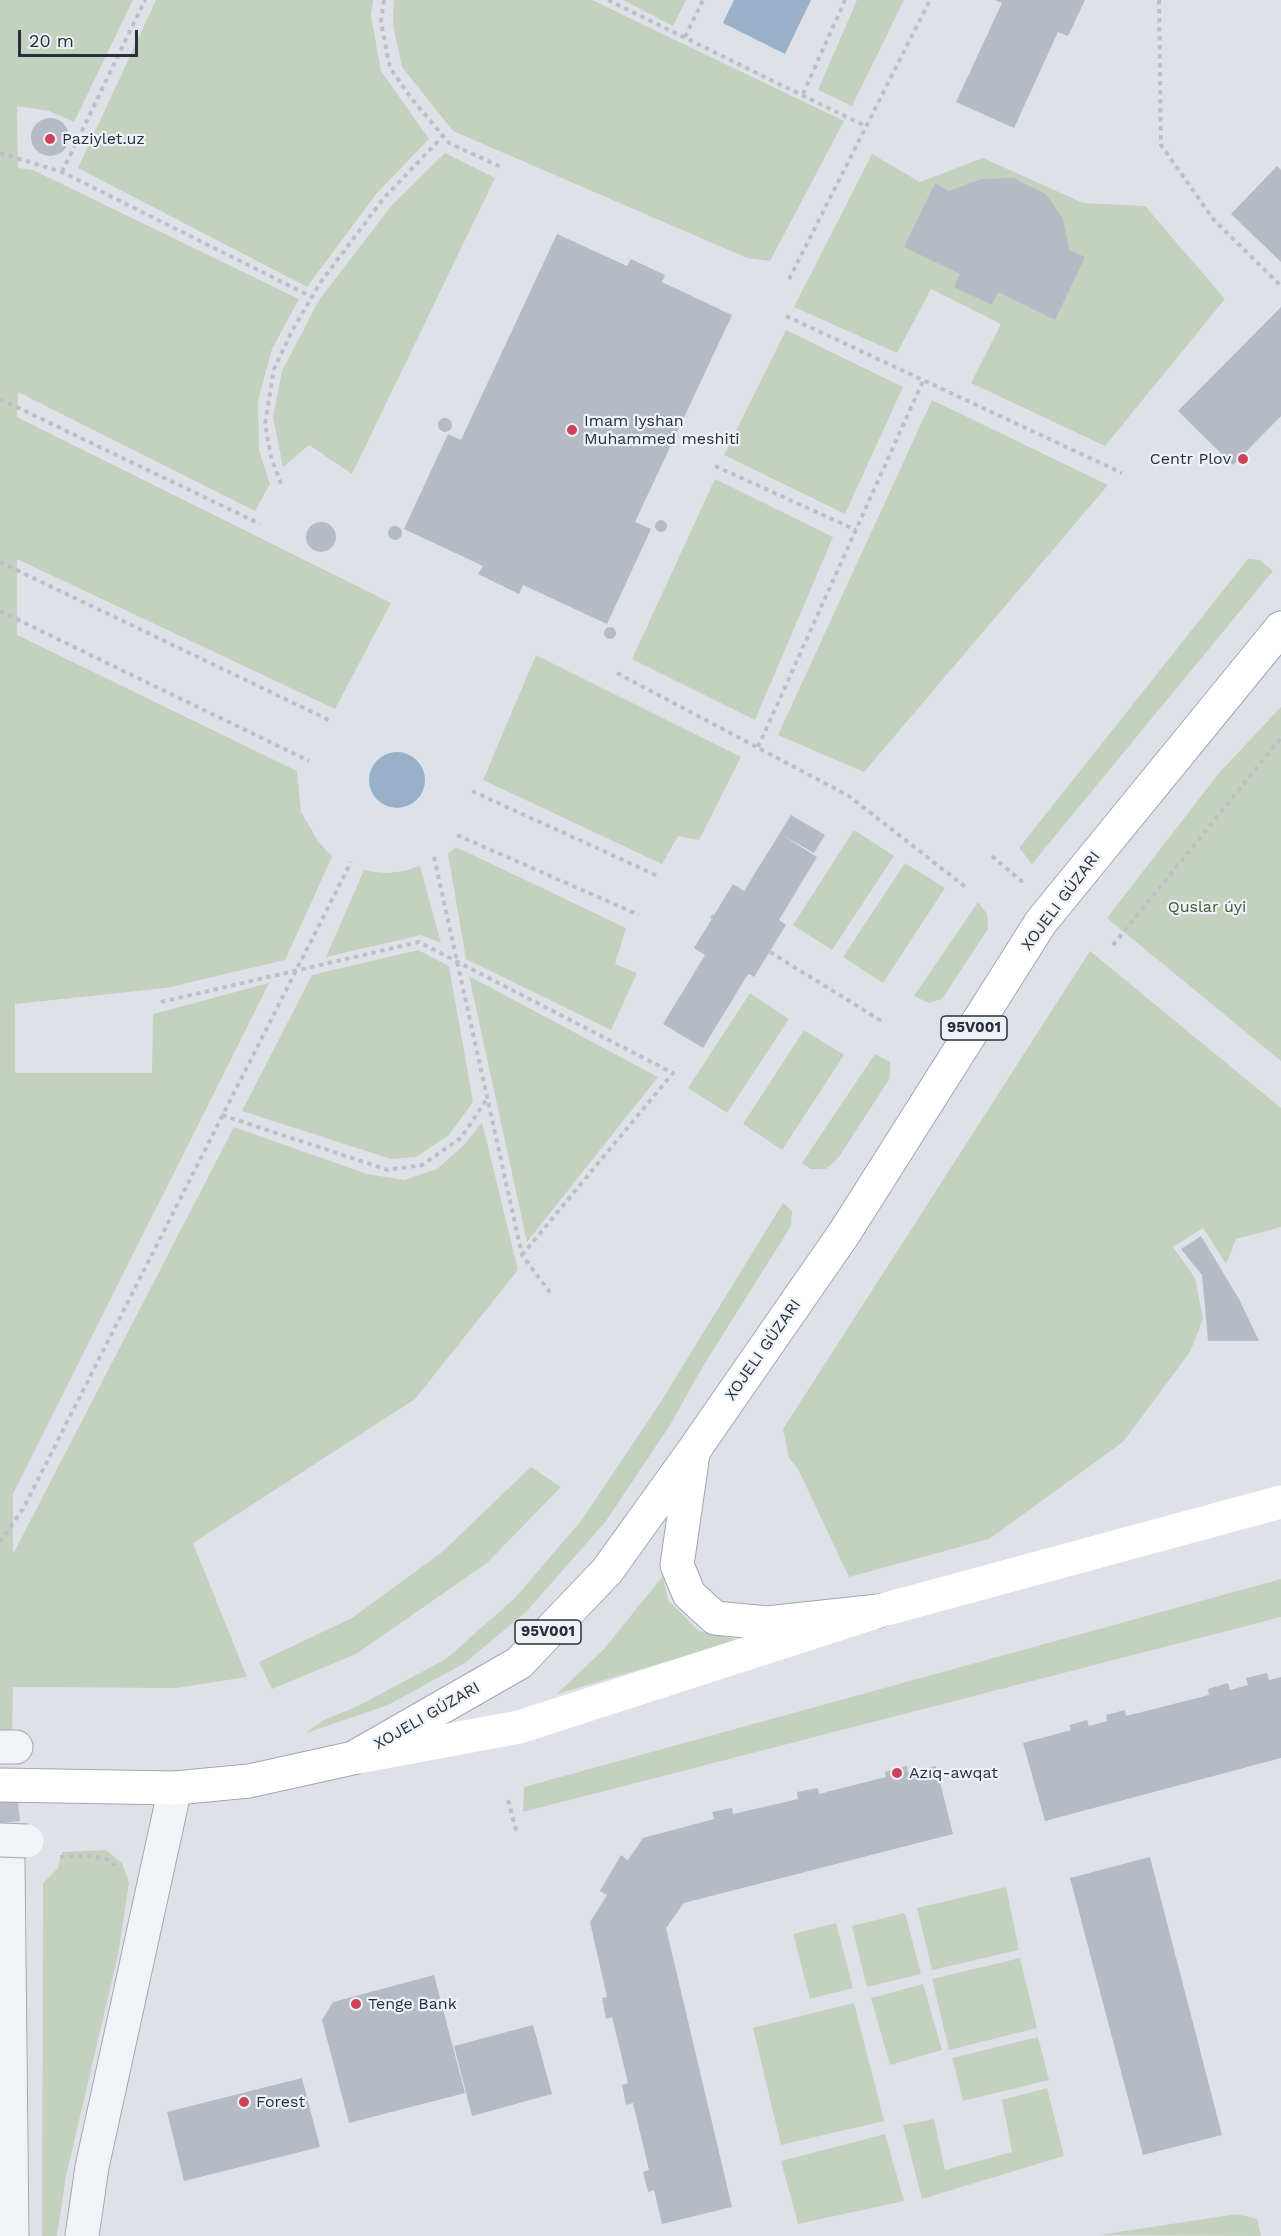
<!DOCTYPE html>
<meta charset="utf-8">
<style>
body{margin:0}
#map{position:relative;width:1281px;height:2236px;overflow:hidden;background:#dee2e8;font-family:"Work Sans",sans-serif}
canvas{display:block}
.scale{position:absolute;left:18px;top:30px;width:120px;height:27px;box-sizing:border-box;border:3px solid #27303e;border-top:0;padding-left:8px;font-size:18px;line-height:21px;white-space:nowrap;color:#27303e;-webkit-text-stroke:4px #eef1f5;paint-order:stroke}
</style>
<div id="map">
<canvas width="1281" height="2236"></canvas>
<div class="scale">20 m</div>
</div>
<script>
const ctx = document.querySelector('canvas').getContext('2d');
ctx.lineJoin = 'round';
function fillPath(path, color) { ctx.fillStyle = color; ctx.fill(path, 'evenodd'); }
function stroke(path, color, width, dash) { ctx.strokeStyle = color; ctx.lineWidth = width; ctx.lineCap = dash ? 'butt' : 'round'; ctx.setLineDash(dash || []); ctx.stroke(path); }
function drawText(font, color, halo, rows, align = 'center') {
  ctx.font = font + ' "Work Sans",sans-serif'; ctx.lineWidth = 4.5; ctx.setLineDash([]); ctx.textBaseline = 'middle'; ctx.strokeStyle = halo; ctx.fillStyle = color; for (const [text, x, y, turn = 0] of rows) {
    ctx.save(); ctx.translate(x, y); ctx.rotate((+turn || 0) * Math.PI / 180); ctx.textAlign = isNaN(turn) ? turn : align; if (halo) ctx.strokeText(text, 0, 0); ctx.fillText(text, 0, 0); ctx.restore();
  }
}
const green = new Path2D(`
 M0 0H133L74 122 49 111 17 106 18 168 33 170 299 299 272 349 258 401 259 450 270 484 255 511 18 392 17 417 391 603 335 709 17 559V635L297 771 301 812 318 841 332 857 285 960 166 988 15 1004V1073H152L153 1014 269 983 13 1494V1554L234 1127 367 1174 404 1180 437 1169 465 1144 482 1122 518 1270 415 1399 193 1543 247 1677 176 1688 13 1687 12 1732 0 1731Z
 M156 0H373L371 16 381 71 429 139 377 193 307 287 78 168Z
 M394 0H592L844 121 770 261 747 258 453 131 402 67 393 25Z
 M623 0H686L673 26Z
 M857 0H904L852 106 818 90Z
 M445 153 495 178 352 474 309 445 283 467 273 417 282 371 319 300 392 205Z
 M872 154 920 182 983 158 1083 203 1145 206 1225 299 1105 446 971 383 1001 324 931 289 897 353 794 307Z
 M786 330 903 387 845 514 724 455Z
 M932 400 1108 485 864 772 778 735Z
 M715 479 833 537 755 720 632 659Z
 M1248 559 1260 560 1273 571 1032 864 1019 848Z
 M536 655 741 757 699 840 678 836 662 864 483 780Z
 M1281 707V1061L1107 918 1219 773Z
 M854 830 894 856 832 950 793 925Z
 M456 847 626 928 615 964 637 973 611 1030 466 959 448 854Z
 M905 863 945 888 883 983 843 957Z
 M420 866 441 943 421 935 326 957 364 870C387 875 398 873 420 866Z
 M978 902 987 914 988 929 942 999 929 1003 914 996Z
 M418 950 449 966 473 1102 449 1135 416 1157 391 1159 242 1111 312 975Z
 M1090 951 1281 1108V1227L1236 1239 1226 1264 1203 1228 1173 1247 1195 1278 1203 1319 1190 1352 1123 1442 989 1539 849 1577 798 1469 789 1458 783 1429Z
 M469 976 658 1077 527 1242Z
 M750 993 789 1019 727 1113 688 1088Z
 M804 1030 844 1055 782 1150 743 1124Z
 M875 1054 890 1062V1078L839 1157 826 1169H811L802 1163Z
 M783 1203 792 1211 791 1226 702 1368 670 1425 606 1521 526 1612 465 1663 388 1705 306 1733 324 1720 358 1706 446 1659 516 1597 581 1521 660 1403Z
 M531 1467 561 1487 487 1563 356 1654 272 1689 259 1662 352 1618 442 1552Z
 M663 1576 668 1600 699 1631 739 1640 557 1694 603 1650Z
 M1281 1579V1617L523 1812 524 1787Z
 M106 1850 122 1863 129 1883 118 1955 66 2176 57 2236H42L43 1883 58 1868 62 1852Z
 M1006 1887 1019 1950 932 1970 917 1908Z
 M905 1913 921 1974 867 1987 852 1926Z
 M836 1923 853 1988 810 1999 793 1934Z
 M1020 1958 1037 2028 949 2050 932 1979Z
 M923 1984 942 2050 890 2065 871 1998Z
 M854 2003 884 2121 781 2145 753 2028Z
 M1038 2037 1049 2080 963 2101 952 2058Z
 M1047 2088 1064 2156 922 2199 903 2125 934 2119 945 2170 1012 2152 1002 2100Z
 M885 2134 904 2201 798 2224 781 2161Z
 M1237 2214 1257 2219 1261 2236 1099 2235Z`);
const water = new Path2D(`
 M734 0H811L785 54 723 23Z
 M369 780a28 28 0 1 1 56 0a28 28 0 1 1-56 0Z`);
const building = new Path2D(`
 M995 0H1085L1068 36 1058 32 1014 128 956 102 1002 3Z
 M31 137a19 19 0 1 1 38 0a19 19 0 1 1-38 0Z
 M1277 166 1281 170V262L1231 214Z
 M1013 178 1046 194 1063 219 1069 250 1085 257 1055 320 998 292 992 305 954 287 960 274 904 247 935 183 949 191 981 179Z
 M557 234 627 266 631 259 665 275 662 282 732 315 635 522 651 529 607 624 523 585 519 594 478 574 483 566 404 529 448 434 461 440Z
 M1281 307V416L1233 465 1178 411Z
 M438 425a7 7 0 1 1 14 0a7 7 0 1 1-14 0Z
 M655 526a6 6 0 1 1 12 0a6 6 0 1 1-12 0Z
 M306 537a15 15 0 1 1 30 0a15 15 0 1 1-30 0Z
 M388 533a7 7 0 1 1 14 0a7 7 0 1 1-14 0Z
 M604 633a6 6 0 1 1 12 0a6 6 0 1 1-12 0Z
 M791 815 825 835 814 853 782 835 817 857 779 920 786 925 754 977 749 974 745 979 703 1048 663 1024 705 955 694 948 733 884 744 891Z
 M1201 1236 1239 1299 1259 1341H1208L1202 1275 1181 1249Z
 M1267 1673 1269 1680 1281 1677V1758L1045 1821 1023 1743 1071 1730 1069 1725 1087 1720 1089 1726 1107 1721 1106 1715 1125 1710 1126 1716 1209 1695 1208 1689 1228 1683 1230 1690 1248 1685 1246 1678Z
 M907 1766 908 1772 936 1766 953 1834 684 1903 666 1928 732 2207 662 2224 654 2190 648 2192 643 2172 649 2170 633 2103 626 2105 622 2085 628 2083 612 2017 606 2019 602 1998 607 1997 590 1922 607 1895 600 1891 621 1855 628 1860 643 1838 714 1819 712 1812 732 1808 733 1814 798 1799 797 1792 818 1788 819 1794 886 1777 885 1772Z
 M1150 1857 1222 2135 1143 2155 1070 1878Z
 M434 1975 465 2093 349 2123 322 2020 333 2002Z
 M533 2025 552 2094 472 2116 454 2046Z
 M302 2078 320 2147 184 2181 167 2112Z`);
const streetTunnel = new Path2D(`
 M0 1790 8 1861`);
const path = new Path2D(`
 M384 0 381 22 390 68 412 99 449 143 503 168
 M608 0 865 126
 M1159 0 1161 145 1214 220 1281 286
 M685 37 703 0
 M803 94 845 0
 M0 153 62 172 312 297
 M62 172 145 0
 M789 279 930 0
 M786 316 1122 473
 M0 399 260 524
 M715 466 856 530
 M281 484 271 457 265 424 274 369 292 331 320 283 383 199 443 136
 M0 562 331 721
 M498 584 503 576
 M0 611 309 761
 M617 673 849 796 968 889
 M758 747 923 381
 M472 791 660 877
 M457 835 639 915
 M992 856 1021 881 1027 880
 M434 857 522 1255 551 1294
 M711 916 713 917
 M1113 945 1281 738
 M770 952 883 1022
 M161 1002 419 942 673 1073 522 1255
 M222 1115 388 1170 422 1165 461 1138 487 1099
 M0 1542 23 1509 351 862
 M508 1800 517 1833
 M60 1857 91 1856 110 1860 119 1870`);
const street = new Path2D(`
 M0 1747H16
 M8 1861 12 2236
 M82 2236 92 2167 175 1788`);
const secondary = new Path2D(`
 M358 1757 519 1727 879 1611 1281 1502`);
const primary = new Path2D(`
 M693 1454 677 1565 689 1594 715 1618 767 1623 879 1611
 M0 1785 175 1788 249 1781 353 1758 519 1663 607 1571 694 1450 845 1232 1041 922 1281 628`);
const streetBridge = new Path2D(`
 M0 1840 27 1841`);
const markers = [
 [50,139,6,"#cd435b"],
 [572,430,6,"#cd435b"],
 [1243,459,6,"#cd435b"],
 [897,1773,6,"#cd435b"],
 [356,2004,6,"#cd435b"],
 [244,2102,6,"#cd435b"]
];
const shields = [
 [974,1028,66],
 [548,1632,66]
];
const shieldNames = [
 ["95V001",974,1028],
 ["95V001",548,1632]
];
const poiNames = [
 ["Paziylet.uz",62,139],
 ["Imam Iyshan",584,421],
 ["Muhammed meshiti",584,439],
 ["Centr Plov",1231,459,"right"],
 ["Azıq-awqat",909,1773],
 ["Tenge Bank",368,2004],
 ["Forest",256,2102]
];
const streetNames = [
 ["XOJELI GÚZARI",1061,901,-53],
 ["XOJELI GÚZARI",763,1350,-55],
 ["XOJELI GÚZARI",427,1716,-30]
];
const parkNames = [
 ["Quslar úyi",1207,907]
];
fillPath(green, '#c4d1bf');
fillPath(water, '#99b1c8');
fillPath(building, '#b5bbc4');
stroke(streetTunnel, '#b9bec6', 33, [33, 16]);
stroke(street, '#a3a9b2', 35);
stroke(primary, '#9ea7b3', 35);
stroke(path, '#bcc0c6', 4, [4.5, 4.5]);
stroke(street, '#f1f3f6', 33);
stroke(secondary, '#fff', 33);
stroke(primary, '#fff', 33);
stroke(streetBridge, '#a3a9b2', 35, []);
stroke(streetBridge, '#f1f3f6', 33);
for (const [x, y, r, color] of markers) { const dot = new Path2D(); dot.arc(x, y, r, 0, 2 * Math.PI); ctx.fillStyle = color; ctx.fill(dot); stroke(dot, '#eef1f5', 2); }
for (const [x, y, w] of shields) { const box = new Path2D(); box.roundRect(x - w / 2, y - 12, w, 24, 4.5); ctx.fillStyle = '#eef1f5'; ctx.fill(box); stroke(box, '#27303e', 1.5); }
drawText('bold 15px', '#27303e', null, shieldNames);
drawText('16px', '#27303e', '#eef1f5', poiNames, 'left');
drawText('16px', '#27303e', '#eef1f5', streetNames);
drawText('16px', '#3d5a35', '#eef1f5', parkNames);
</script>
